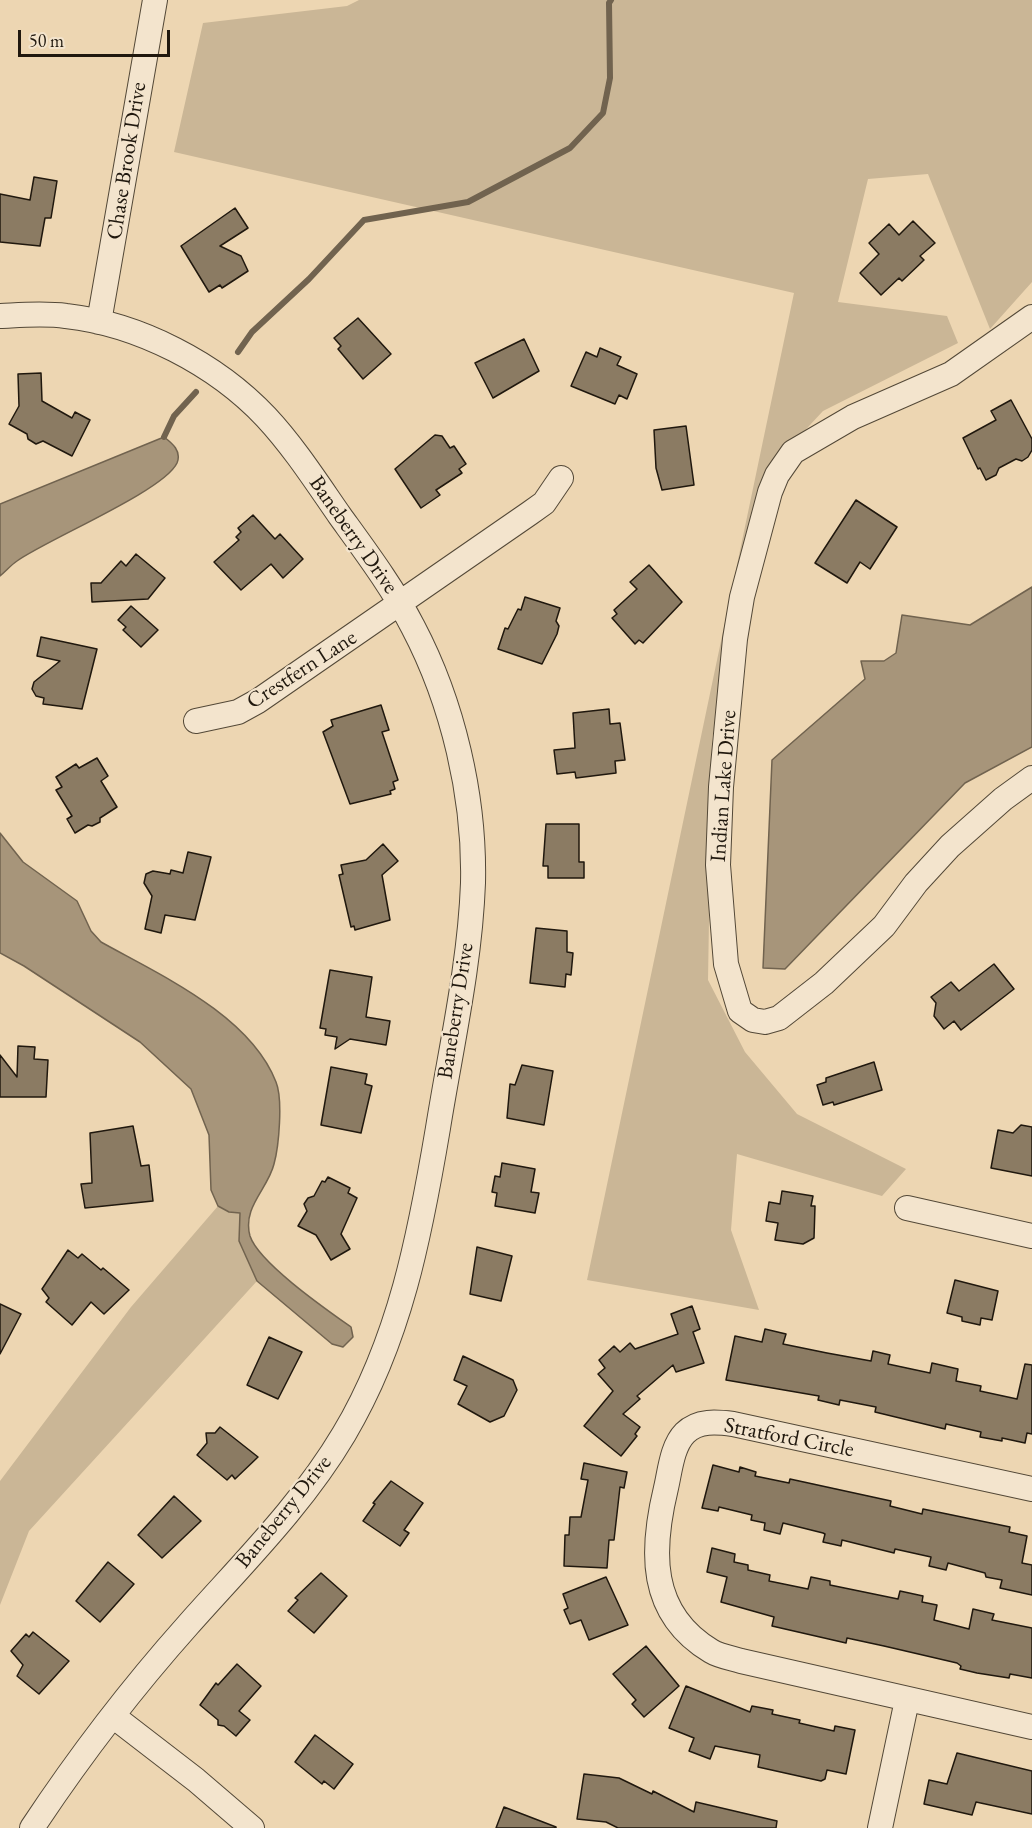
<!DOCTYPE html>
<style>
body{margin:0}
#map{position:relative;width:1032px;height:1828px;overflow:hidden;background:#edd6b2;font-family:"EB Garamond",serif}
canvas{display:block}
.scale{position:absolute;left:18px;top:30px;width:152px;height:27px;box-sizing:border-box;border:3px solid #20180e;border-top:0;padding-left:8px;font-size:18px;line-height:21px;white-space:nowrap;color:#20180e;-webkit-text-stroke:4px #f3e4cd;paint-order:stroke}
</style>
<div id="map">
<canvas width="1032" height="1828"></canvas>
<div class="scale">50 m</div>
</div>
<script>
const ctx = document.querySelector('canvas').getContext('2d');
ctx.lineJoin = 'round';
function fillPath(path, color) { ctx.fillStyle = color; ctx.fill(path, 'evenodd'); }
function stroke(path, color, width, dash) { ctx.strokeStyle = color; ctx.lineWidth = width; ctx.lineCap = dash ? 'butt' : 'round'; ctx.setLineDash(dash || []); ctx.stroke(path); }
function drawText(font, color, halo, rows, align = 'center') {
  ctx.font = font + ' "EB Garamond",serif'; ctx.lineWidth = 4.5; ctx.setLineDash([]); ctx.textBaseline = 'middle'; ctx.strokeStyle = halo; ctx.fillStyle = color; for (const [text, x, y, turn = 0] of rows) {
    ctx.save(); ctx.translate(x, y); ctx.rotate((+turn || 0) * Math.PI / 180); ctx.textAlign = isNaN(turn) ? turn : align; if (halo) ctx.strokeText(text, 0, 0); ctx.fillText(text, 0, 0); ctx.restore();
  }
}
const green = new Path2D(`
 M359 0H1032V282L990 329 928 174 868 179 838 302 947 316 958 343 823 411 770 468 735 613 712 739 708 980 745 1052 797 1114 906 1169 882 1196 737 1154 731 1230 759 1310 587 1280 794 293 174 152 203 23 347 6Z
 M218 1206 228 1212H240L239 1241 257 1281 29 1531 0 1605V1481L131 1307Z`);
const water = new Path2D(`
 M164 437C172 443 182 451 177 463 164 491 48 539 17 561 11 565 6 571 0 576V504Z
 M1032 587V747L965 783 785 969 763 968 772 760 865 679 861 661H884L896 653 902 615 970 625Z
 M0 833 23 862 77 901 91 931 101 942C160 975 250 1015 276 1082 283 1099 279 1146 274 1164 268 1189 242 1207 250 1236 259 1263 327 1310 351 1327L353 1337 343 1347 332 1344 257 1281 239 1241 240 1213 229 1212 218 1206 211 1190 209 1135 191 1089 140 1042 24 966 0 953Z`);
const stream = new Path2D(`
 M238 352 252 332 309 279 364 220 468 202 570 148 603 113 610 78 609 3 611 0
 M164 437 174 416 196 392`);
const building = new Path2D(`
 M34 177 57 181 51 218H45L40 246 0 242V194L30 200Z
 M235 208 248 228 220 246 241 256 248 271 222 288 220 285 209 292 181 246Z
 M913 221 935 243 920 256 924 260 902 281 899 278 881 295 860 273 879 254 869 243 889 224 899 235Z
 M358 318 391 354 363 379 338 349 341 346 334 338Z
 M524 339 539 371 493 398 475 363Z
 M600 348 621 357 617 365 637 374 627 399 619 395 615 404 571 386 586 352 597 357Z
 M41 373 42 401 72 418 75 412 90 420 72 456 43 441 36 444 28 439 27 434 9 424 19 406 18 374Z
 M1011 400 1032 439V450L1028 457 1022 461 1016 459 999 468 996 475 986 480 980 468 978 469 963 438 996 420 991 411Z
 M686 426 694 485 662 490 656 468 654 430Z
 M435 435 442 436 450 448 454 446 466 464 459 469 462 473 436 490 440 495 421 508 395 469Z
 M856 500 897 527 870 569 860 562 847 583 815 563Z
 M253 515 275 539 280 534 303 559 283 578 271 564 241 590 214 562 239 540 236 537 241 532 238 528Z
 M136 554 165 578 148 599 92 602 91 583H101L121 561 126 566Z
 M649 565 682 602 643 643 639 640 635 644 612 618 617 614 614 610 637 589 630 582Z
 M525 597 560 608 556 621 559 626 557 634 542 664 498 649 505 628 508 629 518 609 521 610Z
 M131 606 158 630 141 647 123 630 126 627 118 620Z
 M41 637 97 649 82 709 43 704 44 698 36 696 32 689 34 682 60 661 37 656Z
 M381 705 389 730 382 732 398 780 393 782 395 789 390 791 391 794 350 804 323 732 333 726 331 720Z
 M609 709 610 724 620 723 625 760 615 761 616 773 576 778 575 772 557 774 554 750 575 748 573 713Z
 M97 758 108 776 101 781 117 807 100 818V822L92 826 88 825 75 833 67 819 72 816 56 790 62 787 56 777 76 764 79 768Z
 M546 824H579V862H584V878H548V866H543Z
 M383 844 398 861 382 875 390 920 355 930 354 926 351 927 339 875 343 874 341 865 366 860Z
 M188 852 211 857 195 920 165 915 161 933 145 929 152 896 144 883 146 874 153 871 170 874 171 870 183 873Z
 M536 928 567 931V952L573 953 571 975 566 974 565 987 530 983Z
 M994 964 1014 989 961 1030 954 1021 944 1029 934 1016 936 1003 931 997 951 982 959 991Z
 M330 970 372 977 366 1017 390 1021 386 1045 350 1039 335 1049 337 1037 325 1035 326 1029 320 1028Z
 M18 1046 35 1047 34 1059 48 1060 46 1097H0V1055L17 1077Z
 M874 1062 882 1090 834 1105 833 1102 823 1105 817 1085 826 1082V1078Z
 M522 1065 553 1071 544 1125 507 1118 510 1084 515 1085Z
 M331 1067 367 1074 365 1084 372 1086 361 1133 321 1125Z
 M1021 1125 1032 1127V1176L991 1168 998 1130 1013 1133Z
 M133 1126 141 1166 149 1165 153 1201 85 1208 81 1184 92 1183 90 1133Z
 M502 1163 535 1169 531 1192 539 1193 535 1213 495 1206 497 1193 492 1192 495 1176 500 1177Z
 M328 1177 350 1188 348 1193 357 1198 341 1234 350 1249 331 1260 316 1235 298 1226 307 1211 304 1204 308 1198 314 1196 322 1181 325 1182Z
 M782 1191 813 1196 811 1206H815L814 1238 803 1244 775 1240 778 1223 766 1221 769 1202 780 1204Z
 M477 1247 512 1256 501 1301 470 1294Z
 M68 1250 78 1258 82 1254 101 1270 103 1268 129 1290 104 1314 91 1302 72 1325 46 1302 49 1298 42 1289Z
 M955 1280 998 1291 992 1320 981 1318 980 1325 962 1321V1317L947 1313Z
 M0 1304 21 1314 0 1354Z
 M692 1306 700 1329 693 1332 704 1363 676 1372 673 1365 637 1396 640 1399 623 1414 640 1427 635 1434 637 1436 621 1456 584 1426 613 1391 598 1374 605 1368 599 1360 614 1346 620 1352 630 1343 635 1349 678 1334 671 1314Z
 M765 1329 786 1334 783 1344 827 1353 871 1361 873 1351 890 1355 888 1364 930 1373 932 1363 958 1369 956 1381 981 1386 980 1391 1017 1399 1025 1364 1032 1365V1434L1027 1433 1025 1443 1002 1438V1441L980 1437 981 1432 946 1424 945 1429 875 1412 876 1407 840 1400 839 1405 818 1400 819 1396 726 1380 735 1336 762 1342Z
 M269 1337 302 1352 278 1399 247 1385Z
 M463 1356 513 1380 517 1390 504 1416 490 1422 458 1404 467 1386 454 1380Z
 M220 1427 258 1457 235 1479 232 1475 227 1480 197 1455 207 1443 206 1433H215Z
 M584 1463 627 1472 624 1488 620 1487 614 1540H609L607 1568 564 1566 565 1535H569L570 1517H581L588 1480 581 1479Z
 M713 1465 739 1472 740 1467 756 1472 755 1476 789 1483 790 1479 891 1501 890 1506 922 1514 923 1509 1010 1527 1009 1532 1027 1536 1022 1563 1032 1565V1595L1000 1588 1002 1580 986 1577 985 1573 948 1563 946 1570 929 1566 931 1557 895 1549 894 1553 842 1540 841 1546 823 1542 825 1534 823 1533 783 1523 780 1534 764 1530 765 1523 751 1520 752 1515 719 1507 718 1511 702 1508Z
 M391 1481 423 1503 404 1530 409 1533 400 1546 363 1521 375 1504 373 1503Z
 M174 1496 201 1521 162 1558 138 1535Z
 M712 1548 735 1554 734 1562 748 1565V1570L770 1575 769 1581 808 1589 811 1577 830 1581V1585L898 1599 900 1591 923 1596 922 1602 937 1605 934 1620 969 1629 973 1609 994 1614 992 1620 1032 1628V1678L1010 1674 1009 1678 977 1673 960 1669 961 1666 957 1663 884 1646 847 1638 846 1643 772 1626 774 1617 721 1602 727 1577 707 1572Z
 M108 1562 134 1584 100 1622 76 1601Z
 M321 1573 347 1596 314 1633 288 1611 298 1600 295 1598Z
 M606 1577 628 1625 589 1640 581 1620 570 1624 564 1610 568 1608 563 1594Z
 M33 1632 69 1661 39 1694 17 1676 23 1665 11 1651 26 1634 29 1637Z
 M646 1646 679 1686 644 1717 632 1704 636 1700 613 1674Z
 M237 1664 261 1686 239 1711 250 1720 236 1736 224 1726 218 1725V1720L200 1705 216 1683 218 1685Z
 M686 1686 750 1712 752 1706 773 1710 772 1714 800 1720 799 1723 834 1731 835 1726 855 1730 846 1774 827 1770 825 1779 821 1781 758 1767 760 1755 715 1746 710 1759 689 1751 694 1738 669 1728Z
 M315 1735 353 1764 334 1789 324 1781 322 1784 295 1762Z
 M957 1753 1032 1771V1814L976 1802 972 1815 924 1804 929 1780 947 1784Z
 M584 1774 619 1778 652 1794 653 1791 694 1812 696 1802 777 1821 776 1828H618L606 1822 577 1819Z
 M504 1807 556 1827V1828H496Z`);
const minor = new Path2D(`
 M0 316C22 315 44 313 66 316 139 324 216 364 266 417 294 447 317 483 340 516 366 552 393 588 413 627 453 703 475 797 473 883 470 965 451 1047 438 1128 420 1235 400 1340 344 1434 302 1505 242 1564 188 1625 131 1689 79 1757 32 1828
 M1032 317 951 374 853 417 793 452 777 475 770 492 742 597 735 639 721 787 718 865 726 964 740 1011 753 1020 765 1022 779 1018 824 983 884 926 916 883 950 846 1003 799 1032 778
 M99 322 155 0
 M196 721 238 712 258 701 530 513 544 503 561 478
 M907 1208 1032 1236
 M1032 1489 733 1424C717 1422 698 1420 685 1433 672 1446 670 1471 666 1488 651 1550 648 1613 711 1651 719 1656 731 1658 741 1661L1032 1727
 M113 1716 196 1780 252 1828
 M880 1828 907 1700`);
const streetNames = [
 ["Chase Brook Drive",127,161,-81],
 ["Baneberry Drive",353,535,55],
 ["Crestfern Lane",302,670,-33],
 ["Indian Lake Drive",724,786,-86],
 ["Baneberry Drive",456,1011,-81],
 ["Stratford Circle",789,1438,11],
 ["Baneberry Drive",284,1512,-51]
];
fillPath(green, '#cab696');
fillPath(water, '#a7957a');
stroke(water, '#71634f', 1.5);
stroke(stream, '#71634f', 6);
fillPath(building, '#8b7b63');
stroke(building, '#20180e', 1.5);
stroke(minor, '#534837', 26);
stroke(minor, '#f3e4cd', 24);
drawText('22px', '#20180e', '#f3e4cd', streetNames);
</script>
